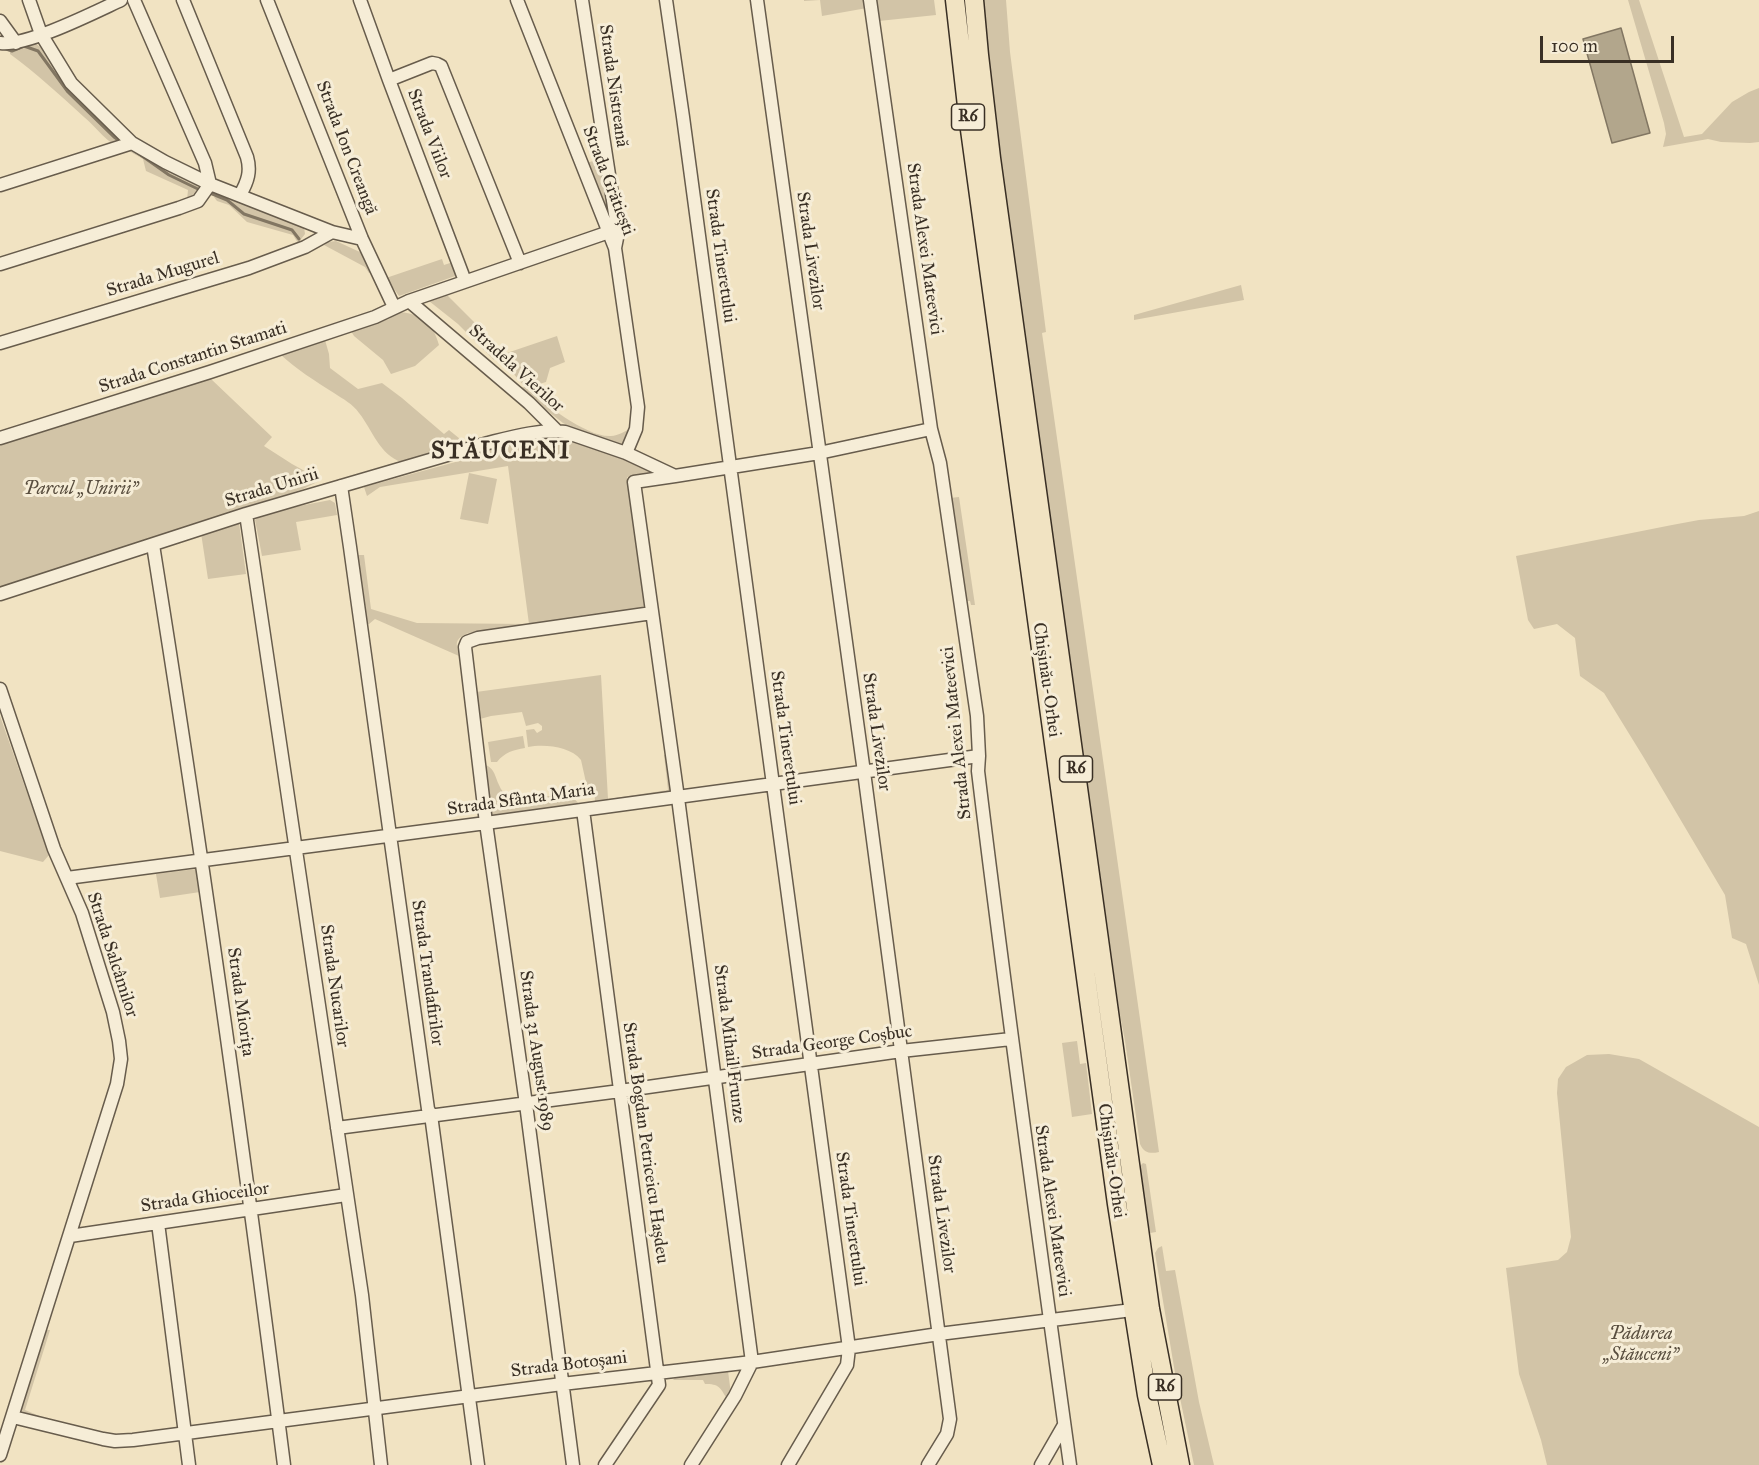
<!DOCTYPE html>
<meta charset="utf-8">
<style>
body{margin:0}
#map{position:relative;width:1759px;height:1465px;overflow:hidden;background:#f1e3c2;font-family:"IM FELL Great Primer",serif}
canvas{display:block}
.scale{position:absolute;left:1540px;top:36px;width:134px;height:27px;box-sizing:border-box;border:3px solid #392f24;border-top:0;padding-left:8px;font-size:18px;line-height:21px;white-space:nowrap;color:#392f24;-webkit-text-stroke:4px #f6edd7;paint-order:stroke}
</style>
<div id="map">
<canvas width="1759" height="1465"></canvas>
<div class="scale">100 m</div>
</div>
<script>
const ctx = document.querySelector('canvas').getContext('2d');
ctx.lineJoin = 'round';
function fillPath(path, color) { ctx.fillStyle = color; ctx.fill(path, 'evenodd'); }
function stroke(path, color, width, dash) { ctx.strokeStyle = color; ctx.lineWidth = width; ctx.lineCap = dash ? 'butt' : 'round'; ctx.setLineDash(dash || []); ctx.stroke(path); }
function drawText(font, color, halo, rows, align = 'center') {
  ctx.font = font + ' "IM FELL Great Primer",serif'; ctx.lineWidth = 6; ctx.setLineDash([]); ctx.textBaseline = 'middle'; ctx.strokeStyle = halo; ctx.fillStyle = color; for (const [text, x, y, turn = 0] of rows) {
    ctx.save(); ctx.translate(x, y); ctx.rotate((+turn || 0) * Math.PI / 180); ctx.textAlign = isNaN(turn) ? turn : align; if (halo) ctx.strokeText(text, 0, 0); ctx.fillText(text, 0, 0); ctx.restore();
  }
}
const green = new Path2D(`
 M804 0H866L867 8 822 16 820 0 804 1Z
 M876 0H934L936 15 879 21Z
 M983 0H1006L1010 52 1046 332 1042 333 1159 1152C1150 1154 1144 1153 1140 1144L1125 1041 1119 1009 990 93Z
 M1628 0H1639L1684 137 1702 134 1732 102 1749 92 1759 88V142L1750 143 1721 142 1708 139 1663 147 1666 134 1664 123Z
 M35 43 44 50 121 140 115 145C103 138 95 126 84 117 60 95 36 73 10 54V48Z
 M132 146 149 158 199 186 191 198 187 200 188 190 146 171 143 159 129 151Z
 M602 159 615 233 585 163Z
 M223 193 304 227 305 234 298 243 293 235 247 222 229 205 217 201 214 197Z
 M336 241 362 253 371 272 369 273 365 267 324 245 328 242Z
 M442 259 444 265 453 262 458 275 399 296 386 278Z
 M1241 285 1244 300 1134 320V315Z
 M445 293 487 335 498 356 557 336 565 362 550 368 546 382 526 388C543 403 588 438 611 436 618 436 627 430 633 427L627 441 620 446 581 432 563 423 518 388 525 387 499 357 494 360 458 324 429 301 431 298Z
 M397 312C421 313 433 323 439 345L415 366 391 374 383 360 354 336 351 331 389 319Z
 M325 340 329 354 330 368 358 389 382 383 402 398 444 434 449 430 465 443 402 462C380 456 372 429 359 413 353 404 343 399 334 393 315 381 296 369 280 354Z
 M206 378 211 379 272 437 264 446 292 464 321 480 303 489 140 545 0 589V442Z
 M557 436 577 440 663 474 627 477 646 610 468 633C454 640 456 642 459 656L375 619 369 624 366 625 355 555H364L371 609 417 623 529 624 508 466 380 487 367 496 364 487 459 461 458 457 494 448 498 453 505 452V444Z
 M469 473 497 479 488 524 460 519Z
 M959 497 975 605H971L970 601H965L950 498Z
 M330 500 335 503 337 515 296 522 301 550 262 556 255 520 259 517 294 507Z
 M1759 511V985L1746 944 1732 938 1725 895 1644 758 1604 693 1580 676 1575 638 1557 624 1534 629 1528 620 1516 556 1672 525 1699 520 1744 516Z
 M239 523 246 574 208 579 201 533Z
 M601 675 608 799 668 790 664 755H667L671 790 667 794 589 805 586 802 595 801 594 787H587L581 760C570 746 544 744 528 747L526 730 534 729 537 733 542 730V726L538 723 526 726 522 712 491 716 480 719 476 692Z
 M0 716 49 855 43 862 0 851Z
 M523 736 525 748C513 750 505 752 497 762H491L488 742Z
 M481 743H483L486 765C495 769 495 777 499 785 508 809 545 796 564 793L571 795 579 804 577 806 491 817Z
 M196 869 200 892 160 898 156 874Z
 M1077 1041 1080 1064 1086 1063 1092 1114 1072 1117 1062 1043Z
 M1609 1054 1639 1059 1759 1127V1465H1547L1541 1440 1519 1374 1506 1268 1558 1260 1567 1252 1571 1237 1557 1093 1558 1079 1566 1067 1587 1055Z
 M1143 1163 1146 1164 1156 1232 1150 1233 1139 1167Z
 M1162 1246 1166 1271 1175 1270 1199 1402 1214 1465H1194L1176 1379 1155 1253 1158 1248Z
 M45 1330H50L25 1410 42 1417 110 1436 23 1413 21 1407Z
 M728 1371 731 1394 727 1399C720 1387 719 1384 705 1384L703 1380H673L675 1378Z`);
const water = new Path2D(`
 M1621 28 1650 133 1612 143 1583 39Z`);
const stream = new Path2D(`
 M3 48 12 51 24 46 38 51 68 92 114 137 121 142
 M135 151 169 175 200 190
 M210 193 227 200 244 214 292 230 299 239`);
const minor = new Path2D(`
 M29 0 41 34 71 83 132 143 165 162 210 184 332 232 362 239
 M134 0 205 163 210 184
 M183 0 247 157C251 171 248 181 240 195
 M267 0 362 239 394 307
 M360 0 389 80 465 281
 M517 0 615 248 638 407 636 429 626 453
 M582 0 618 233 615 248
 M666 0 683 117 849 1348 847 1365 788 1465
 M757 0 864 772 950 1419 947 1434 928 1465
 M870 0 931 429 940 463 977 716 979 756 978 771C1006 1003 1038 1234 1070 1465
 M0 21 16 43
 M0 43C26 47 95 12 121 0
 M389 80 432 63 437 64 441 66 520 263
 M0 185 132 143
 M0 264 179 208 198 201 210 184
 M409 301 529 403 557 431
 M0 343 249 268 305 247 332 232
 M0 438 210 372 375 317 409 301 609 232
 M675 476 634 482 678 798 752 1362 735 1396 691 1465
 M341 486 350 547 428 1109 431 1115 478 1465
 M246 514 362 1295 381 1465
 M153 545C202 851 245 1158 284 1465
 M0 594 246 514 488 443C512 437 540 429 565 432L626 453 675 476 819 453 931 429
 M0 689 54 849 82 913 113 1012 119 1041 121 1059 117 1084 0 1455
 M583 810 659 1385 605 1465
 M67 878 486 823 979 756
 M337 1128 620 1091 901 1051 1011 1039
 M158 1223 189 1465
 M70 1236 346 1195
 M13 1417 103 1439 115 1441 133 1440 562 1384 752 1362 939 1334 1132 1310
 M573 1465 526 1104 486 823 465 647 467 642 478 638 652 613
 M1041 1465 1064 1425`);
const highway = new Path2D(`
 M955 0 968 115 1117 1204 1147 1395 1162 1465
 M974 0 979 55 991 158 1150 1309 1180 1465`);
const shields = [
 [968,117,33],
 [1076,769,33],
 [1165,1387,33]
];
const shieldNames = [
 ["R6",968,117],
 ["R6",1076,769],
 ["R6",1165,1387]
];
const streetNames = [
 ["Strada Nistreană",613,86,82],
 ["Strada Viilor",429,134,69],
 ["Strada Ion Creangă",346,148,69],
 ["Strada Grătiești",608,181,69],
 ["Strada Alexei Mateevici",924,249,82],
 ["Strada Livezilor",810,251,82],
 ["Strada Tineretului",720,256,82],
 ["Strada Mugurel",163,275,-17],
 ["Strada Constantin Stamati",193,358,-18],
 ["Stradela Vierilor",516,369,42],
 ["Strada Unirii",272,488,-17],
 ["Chișinău-Orhei",1046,680,82],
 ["Strada Livezilor",876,732,82],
 ["Strada Alexei Mateevici",957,733,-96],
 ["Strada Tineretului",785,738,82],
 ["Strada Sfânta Maria",521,800,-8],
 ["Strada Salcâmilor",112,955,72],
 ["Strada Trandafirilor",427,973,82],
 ["Strada Nucarilor",334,986,82],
 ["Strada Miorița",240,1002,82],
 ["Strada George Coșbuc",832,1043,-8],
 ["Strada Mihail Frunze",729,1044,83],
 ["Strada 31 August 1989",536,1051,82],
 ["Strada Bogdan Petriceicu Hașdeu",645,1143,82],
 ["Chișinău-Orhei",1111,1161,82],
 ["Strada Ghioceilor",205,1198,-8],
 ["Strada Alexei Mateevici",1052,1211,82],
 ["Strada Livezilor",941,1214,82],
 ["Strada Tineretului",850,1219,82],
 ["Strada Botoșani",569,1365,-7]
];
const parkNames = [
 ["Parcul „Unirii”",81,490],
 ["Pădurea",1641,1335],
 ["„Stăuceni”",1641,1356]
];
const districtNames = [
 ["STĂUCENI",501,452]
];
fillPath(green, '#d2c4a7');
fillPath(water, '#b2a68c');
stroke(water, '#827662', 1.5);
stroke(stream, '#827662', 3);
stroke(minor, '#675c4c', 15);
stroke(highway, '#392f24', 21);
stroke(minor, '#f6edd7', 12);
stroke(highway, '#f1e3c2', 18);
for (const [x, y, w] of shields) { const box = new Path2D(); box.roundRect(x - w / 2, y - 13, w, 26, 4.5); ctx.fillStyle = '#f6edd7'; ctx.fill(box); stroke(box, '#392f24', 1.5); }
drawText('bold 16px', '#392f24', null, shieldNames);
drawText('18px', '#392f24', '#f6edd7', streetNames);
drawText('italic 18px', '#584d3e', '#f6edd7', parkNames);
ctx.letterSpacing = '1.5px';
drawText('bold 24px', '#392f24', '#f6edd7', districtNames);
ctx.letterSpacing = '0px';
</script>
